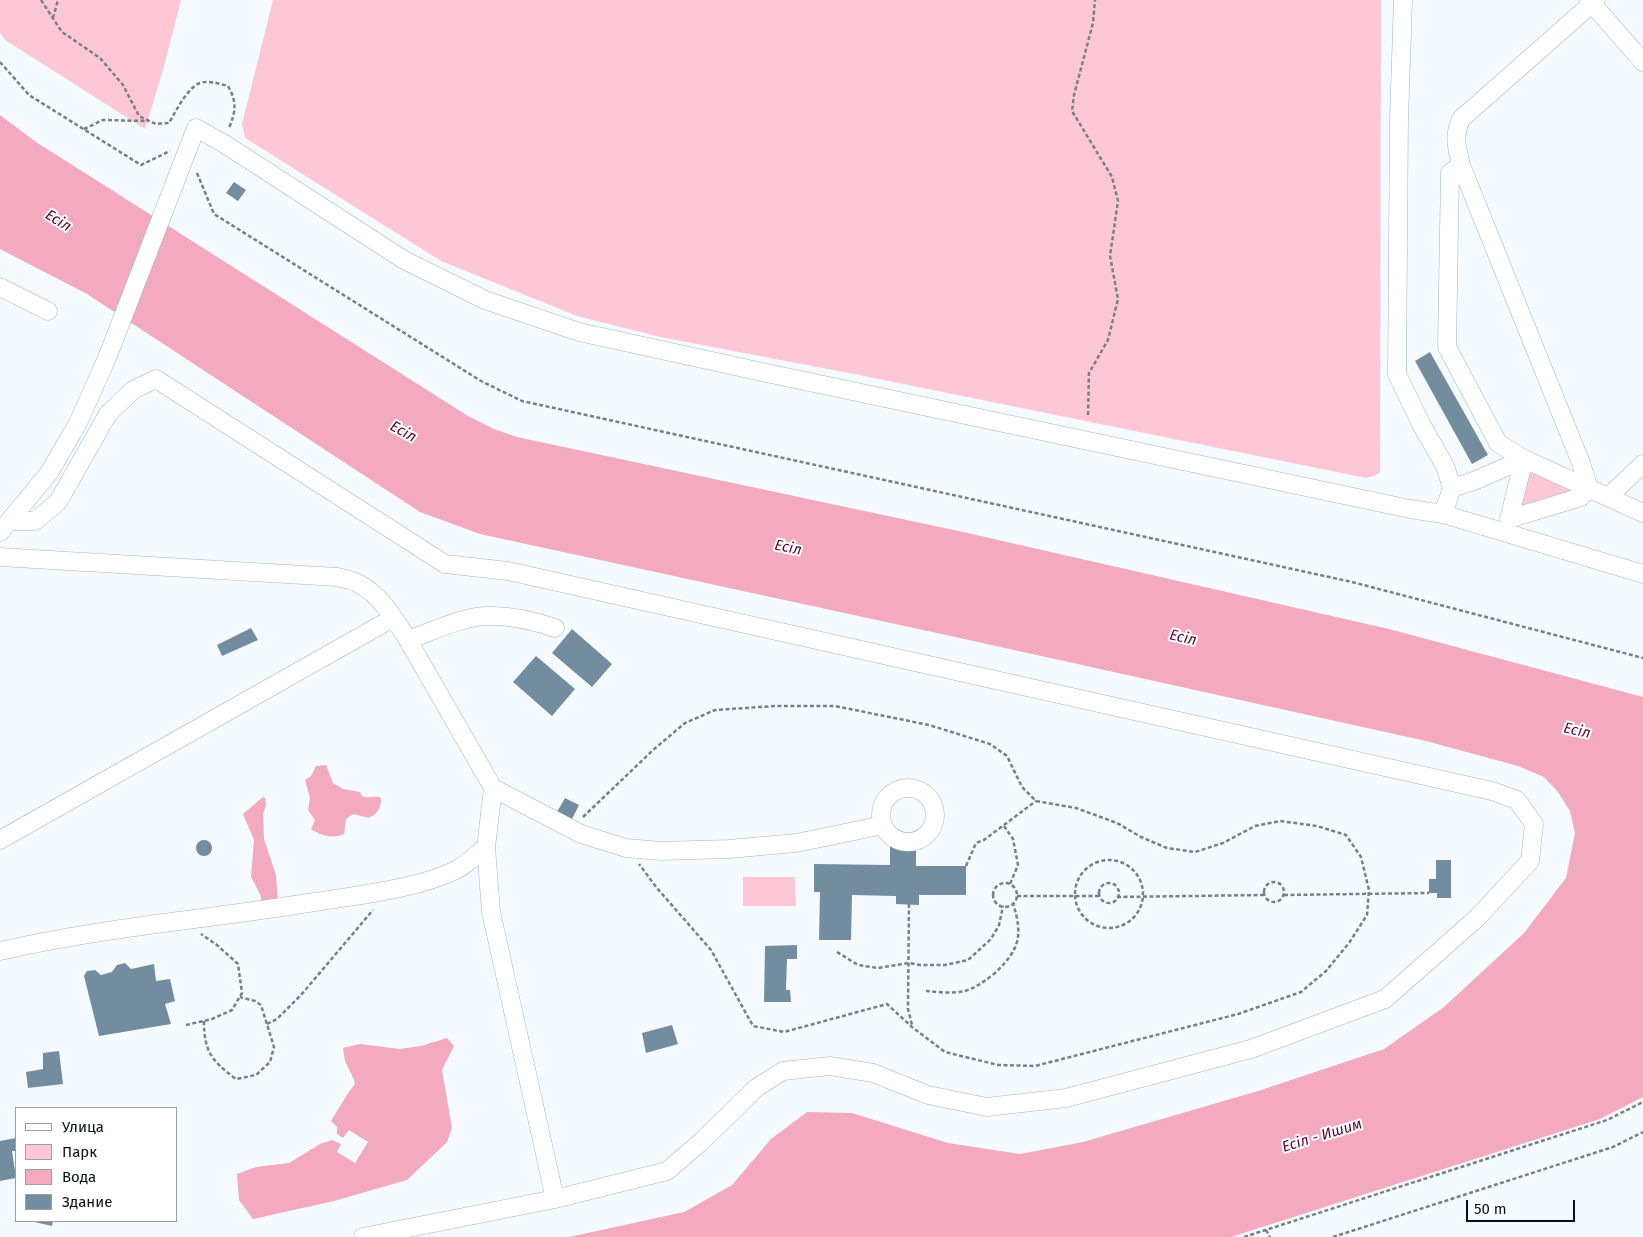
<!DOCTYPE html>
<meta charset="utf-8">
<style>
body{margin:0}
#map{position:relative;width:1643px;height:1237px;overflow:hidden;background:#f4fafe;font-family:"Fira Sans",sans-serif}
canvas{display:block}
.legend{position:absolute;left:15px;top:1107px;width:162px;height:115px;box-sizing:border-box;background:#fff;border:1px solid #9b9fa1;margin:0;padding:6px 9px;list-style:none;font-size:15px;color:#050f15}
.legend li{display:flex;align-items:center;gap:10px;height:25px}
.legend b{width:25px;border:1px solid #9b9fa1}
.scale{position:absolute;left:1466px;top:1200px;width:109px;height:22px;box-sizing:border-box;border:2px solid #050f15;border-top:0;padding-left:6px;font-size:15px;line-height:18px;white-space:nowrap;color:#050f15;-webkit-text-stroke:4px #fff;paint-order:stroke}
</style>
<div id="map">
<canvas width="1643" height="1237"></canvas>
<ul class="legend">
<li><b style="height:6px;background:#fff"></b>Улица</li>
<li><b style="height:14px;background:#fec7d5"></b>Парк</li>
<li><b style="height:14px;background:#f3aabe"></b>Вода</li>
<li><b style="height:14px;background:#738da0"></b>Здание</li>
</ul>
<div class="scale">50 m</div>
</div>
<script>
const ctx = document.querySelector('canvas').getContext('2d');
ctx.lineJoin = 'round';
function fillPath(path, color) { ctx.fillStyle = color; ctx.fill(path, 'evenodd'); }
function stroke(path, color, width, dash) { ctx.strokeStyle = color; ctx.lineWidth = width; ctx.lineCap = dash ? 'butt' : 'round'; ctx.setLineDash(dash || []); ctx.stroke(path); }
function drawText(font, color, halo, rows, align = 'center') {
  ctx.font = font + ' "Fira Sans",sans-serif'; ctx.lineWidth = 4; ctx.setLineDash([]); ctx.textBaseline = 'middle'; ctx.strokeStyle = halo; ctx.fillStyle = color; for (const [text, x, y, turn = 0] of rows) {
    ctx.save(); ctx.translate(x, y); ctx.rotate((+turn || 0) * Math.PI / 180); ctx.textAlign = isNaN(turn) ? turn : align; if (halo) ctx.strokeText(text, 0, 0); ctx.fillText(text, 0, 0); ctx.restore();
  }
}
const green = new Path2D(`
 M0 0H181L163 70 145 129 5 40 0 33Z
 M273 0H1381L1380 472 1374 476 1366 478 854 374 660 337 577 316 441 261 245 138 242 124Z
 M1538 471 1575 490 1524 508 1519 506 1527 477 1530 474Z
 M743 877H795L796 906H743Z`);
const water = new Path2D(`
 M0 115 36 142 468 416 494 429 517 437 963 532 1389 629 1643 697V1097L1600 1119 1231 1237H569L684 1212 732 1185 771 1139 807 1112 852 1113 948 1143 1020 1154 1083 1142 1258 1091 1384 1049 1444 1007 1524 933 1566 878 1575 833 1570 811 1558 792 1544 777 1518 766 1426 741 946 635 480 534 420 512 87 294 0 249Z
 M326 765 333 783 343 789 360 792 362 796C369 799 374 795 381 798 381 808 378 813 369 818L353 814 346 819 344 834C332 839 322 836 311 829L315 820 308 810 310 798 305 780 311 776 316 766Z
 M263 797 265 798 266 805 263 814 264 839 276 875 278 905 261 906V896L251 877 254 840 243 814Z
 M447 1038 454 1046 442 1070 452 1128 447 1142 407 1180 334 1201 253 1219 239 1200 237 1174 256 1167 289 1163 320 1144 332 1140 341 1144 337 1152 355 1163 368 1142 349 1130 343 1138 337 1134V1127L331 1121 348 1093 355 1084 354 1080 345 1061 343 1048 360 1044 399 1049 421 1046Z`);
const building = new Path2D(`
 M234 182 246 190 238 201 226 193Z
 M1430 352 1488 455 1472 464 1415 361Z
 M251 628 258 640 222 656 217 645Z
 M572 629 612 664 592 687 552 653Z
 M536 656 575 689 552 716 513 682Z
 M565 798 579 805 572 819 557 812Z
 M196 848a8 8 0 1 1 16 0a8 8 0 1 1-16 0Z
 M890 844H916V866H966V895H919V905L896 904V896L852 895 851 940H819L820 892H814V864L890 865Z
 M1436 860H1451V898H1437V893H1429V879H1436Z
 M797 945V959H787L786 990H790L791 1002H764L765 946Z
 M125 963 131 969 154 964 156 981 170 979 175 1001 165 1004 171 1024 99 1036 84 976 87 971 95 970 101 975 112 972 117 965Z
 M672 1025 678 1044 646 1053 642 1033Z
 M59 1051 63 1084 28 1088 26 1072 43 1069V1053Z
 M16 1138V1151H12L16 1178 0 1181V1141Z
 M30 1221H53L52 1226Z`);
const path = new Path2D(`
 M41 0 62 32 100 58 123 85 139 116 156 124 169 123C176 111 187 88 200 83 209 80 220 84 228 86 237 102 236 111 229 128
 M53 18 58 0
 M0 62 29 95 141 165 170 151
 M84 129 103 120 148 121
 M197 173 214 214 481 381 522 401 1352 582 1643 658
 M1088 415 1089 373 1108 340 1118 299 1110 256 1118 201 1112 177 1072 111 1074 95 1093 23 1095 0
 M583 817 653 750 685 723 715 710 774 706H835L929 725 990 744 1007 756 1022 787 1036 801 1076 808 1117 823 1141 837 1167 848 1195 852 1223 843 1255 826 1280 821 1317 826 1346 835 1361 857 1369 890 1367 915 1349 943 1326 971 1301 992 1238 1014 1035 1066 998 1065 945 1052 912 1027 887 1004 784 1032 753 1026 711 950 656 887 639 864
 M1004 826 1013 839 1018 865 1010 884
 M1075 894a34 34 0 1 1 68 0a34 34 0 1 1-68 0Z
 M966 866 976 843 984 840 1036 801
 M1264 892a10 10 0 1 1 20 0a10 10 0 1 1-20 0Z
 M993 895a12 12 0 1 1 24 0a12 12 0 1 1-24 0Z
 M1099 893a10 10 0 1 1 20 0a10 10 0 1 1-20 0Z
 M1284 895 1429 893
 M1017 896H1099
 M1117 897 1264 895
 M909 904 908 1009 912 1025
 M837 952 858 965 878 968 909 963 920 965H945L968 960 991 939 999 925 1003 906
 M926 991C938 992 953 994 965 991 977 987 985 981 995 973 1020 949 1023 936 1013 903
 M204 1021C204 1052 212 1061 236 1079L256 1075 270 1062 274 1047 261 1005 255 1001 240 997
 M267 1024 277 1019 301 995 373 910
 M186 1025 212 1019 232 1010 242 993 238 964 217 945 201 934
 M1266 1230 1270 1237
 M1244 1237 1607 1120 1643 1102
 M1333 1237 1613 1147 1643 1132`);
const minor = new Path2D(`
 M1589 0 1643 62
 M1461 165 1450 173 1447 347 1498 443 1524 459 1643 513
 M0 287 48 311
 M1452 488 1474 481 1524 459 1509 519 1581 497 1589 489 1581 463 1461 165C1457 148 1453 136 1461 119L1596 0
 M1608 497 1643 464
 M1443 514 1643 574
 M10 521H35L58 502 108 414 133 390 156 379 445 564 508 571 1492 791 1517 800 1534 824 1530 861 1477 918 1385 999 1251 1049 1066 1098 987 1107 928 1095 873 1073 830 1066 783 1071 756 1088 701 1142 667 1171 555 1199 363 1237
 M0 532 49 473 78 423 107 358 196 128 223 143 404 260 485 300 579 332 762 372 1410 509 1443 514 1452 488 1445 466 1421 424 1397 374 1399 119 1403 0
 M0 557 337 577C344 579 353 580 359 584 381 595 395 620 408 640L493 788 486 847 491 912 555 1199
 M408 640C431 632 461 617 486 616 510 615 532 620 555 628
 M493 788 581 834 626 848 661 851 729 849 796 843 874 827 881 823
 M881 815a27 27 0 1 1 54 0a27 27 0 1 1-54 0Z
 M0 840 393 618
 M0 951C104 927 210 919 315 902 358 895 417 889 456 870 466 865 476 855 486 847`);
const waterNames = [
 ["Есіл",58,221,32],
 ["Есіл",403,432,29],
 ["Есіл",788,548,12],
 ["Есіл",1183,638,13],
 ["Есіл",1577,731,13],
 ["Есіл - Ишим",1322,1136,-17]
];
fillPath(green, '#fec7d5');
fillPath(water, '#f3aabe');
fillPath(building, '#738da0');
stroke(minor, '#9bb6ca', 19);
stroke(path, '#788085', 2.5, [4, 2.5]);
stroke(minor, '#fff', 18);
drawText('italic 15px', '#5b052c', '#fff', waterNames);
</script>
